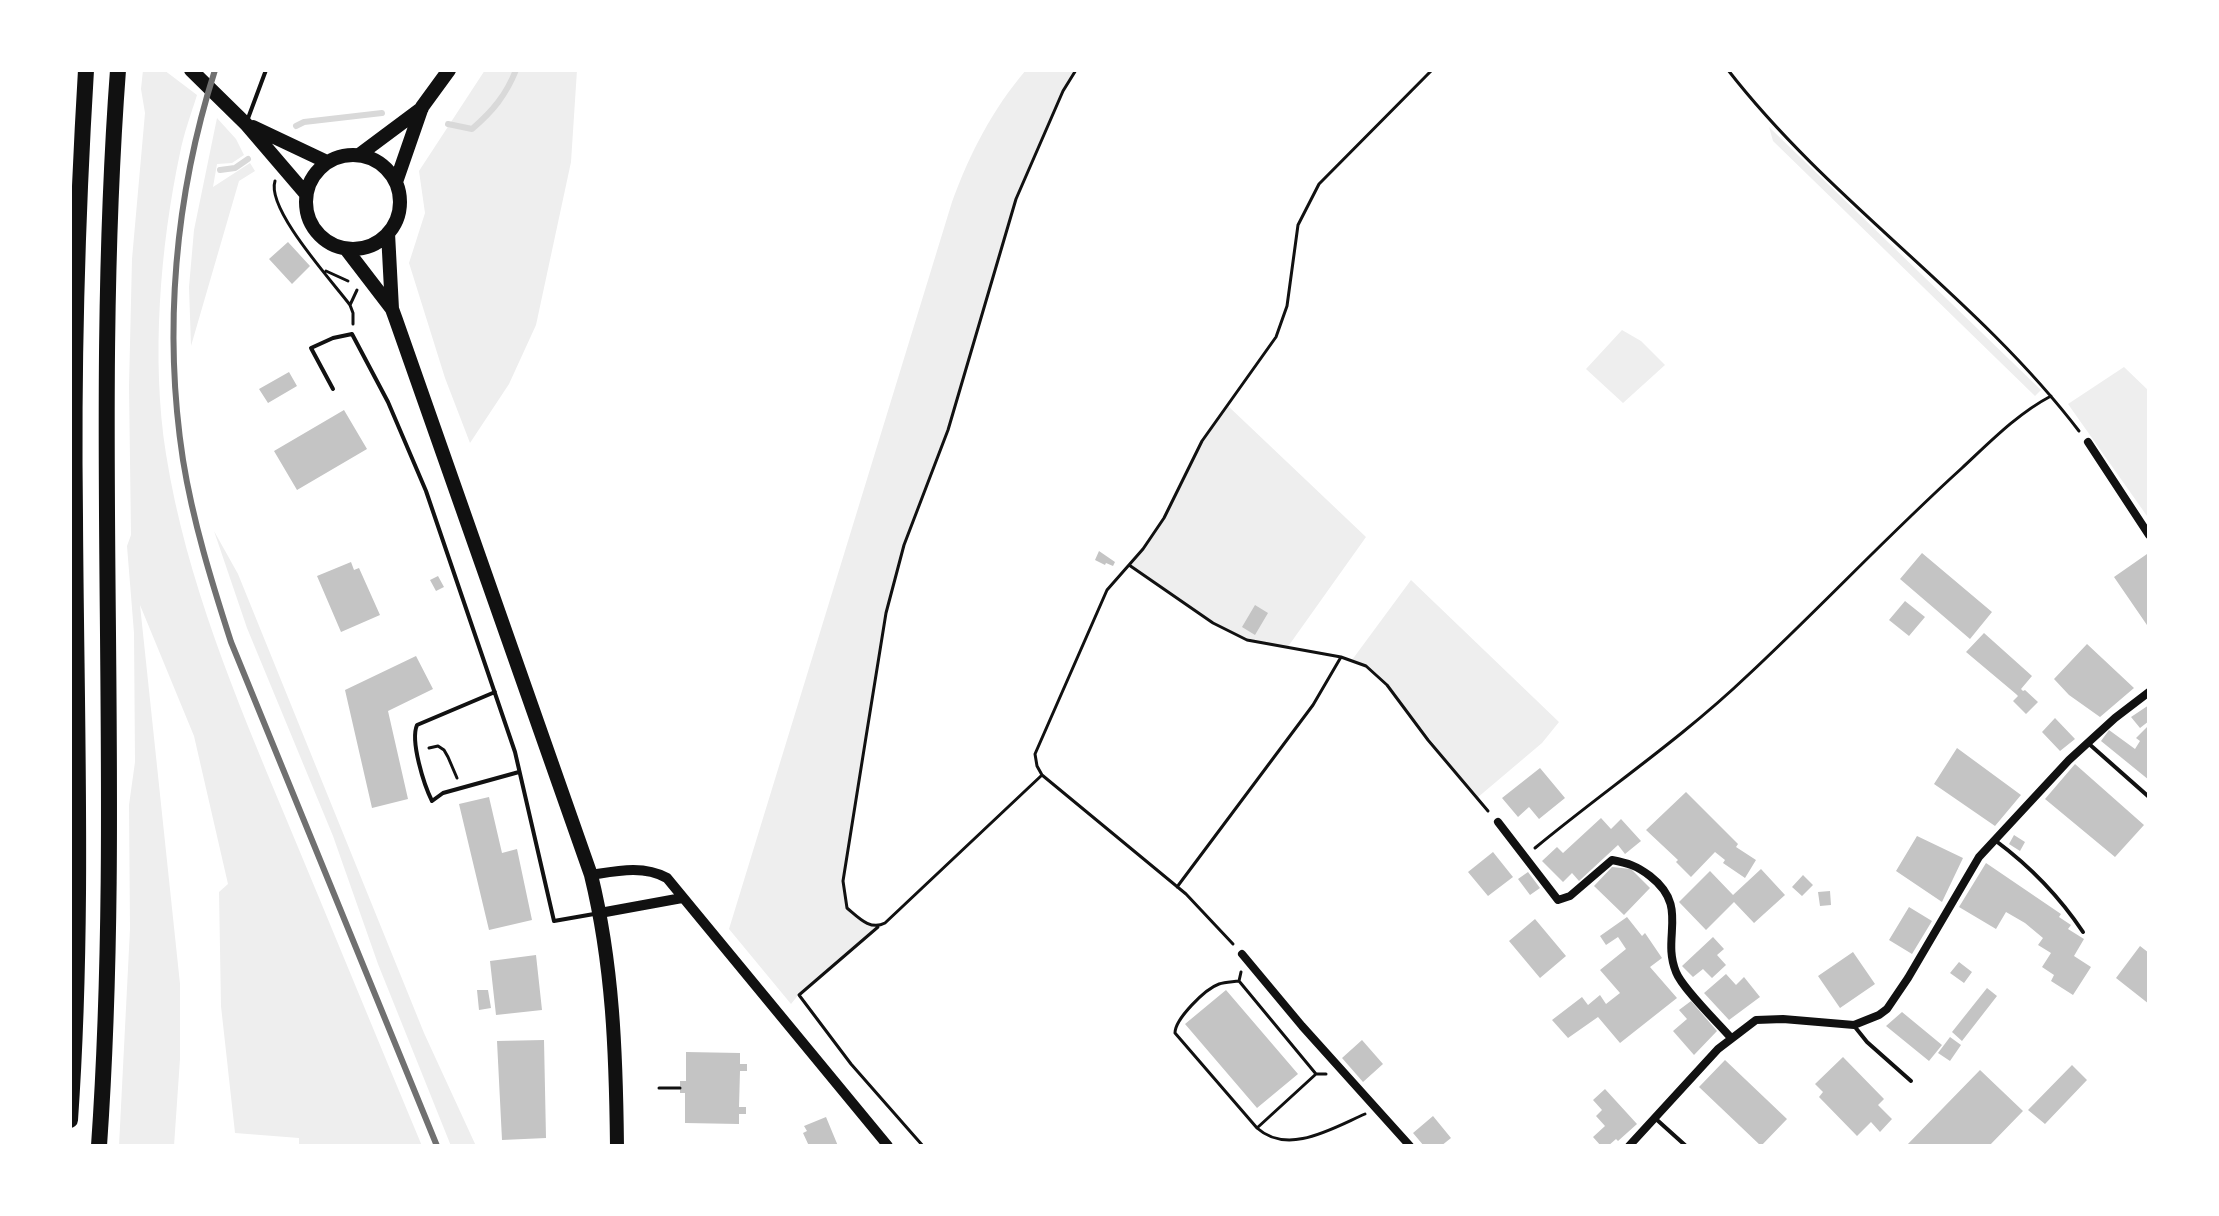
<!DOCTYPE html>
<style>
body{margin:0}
#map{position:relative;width:2219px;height:1216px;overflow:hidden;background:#fff;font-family:Roboto,sans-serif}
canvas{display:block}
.frame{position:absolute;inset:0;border:72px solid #fff;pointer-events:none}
</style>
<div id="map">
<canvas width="2219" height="1216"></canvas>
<div class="frame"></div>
</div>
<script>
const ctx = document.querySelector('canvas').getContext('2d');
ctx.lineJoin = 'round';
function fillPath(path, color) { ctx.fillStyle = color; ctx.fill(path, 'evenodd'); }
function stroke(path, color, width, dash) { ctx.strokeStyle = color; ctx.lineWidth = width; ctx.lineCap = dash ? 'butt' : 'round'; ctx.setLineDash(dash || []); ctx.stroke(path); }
const green = new Path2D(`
 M143 70H164L197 95C191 114 184 133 180 153 160 247 151 359 166 454 186 580 236 698 285 816 331 926 376 1036 422 1146H299V1138L235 1133 221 1006 219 892 228 884 194 736 140 605 180 984V1059L174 1146H119L130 929 129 805 135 762 134 633 127 546 131 535 129 386 132 259 145 113 141 89Z
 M485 70H577L571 162 536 325 509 384 470 443 445 378 409 263 425 213 419 171Z
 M1026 70H1076L1063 91 1016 199 948 430 904 545 886 613 843 881 847 908 863 922 879 926 799 994 791 1004 729 929 952 202C970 153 992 110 1026 70Z
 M217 118 236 139 244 155 232 163 217 164 213 187 250 163 255 171 239 181 191 346 189 287 194 230Z
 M1769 127 2041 390 2035 396 1773 141Z
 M1622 330 1641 341 1665 365 1623 403 1586 369Z
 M2124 367 2149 391 2147 516 2068 404Z
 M1227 405 1366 537 1287 648C1226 640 1179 600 1129 565L1164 518 1202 441Z
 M214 531 238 574 424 1033 476 1146H451L378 964 333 836 247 628Z
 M1411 580 1559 722 1542 743 1477 798 1387 685 1366 666 1352 660Z`);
const stream = new Path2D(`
 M448 124 472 129C493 111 506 95 516 70
 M296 126 304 122 382 113
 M220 170 235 168 248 159`);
const building = new Path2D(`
 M288 242 310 266 292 284 269 259Z
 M289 372 297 386 268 403 259 389Z
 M344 410 367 449 297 490 274 451Z
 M1099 551 1115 562 1113 566 1106 563 1105 565 1095 560Z
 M1922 553 1992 612 1970 639 1900 579Z
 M2147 554 2149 557V628L2114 577Z
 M351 562 354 570 359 568 380 615 341 632 317 576Z
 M438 576 444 587 436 591 430 580Z
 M1905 601 1925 617 1909 636 1889 620Z
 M1255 605 1268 613 1255 635 1242 627Z
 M1984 633 2032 676 2021 689 2023 691 2025 690 2038 702 2026 714 2013 701 2018 696 2016 694 1966 652Z
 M2087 644 2134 688 2100 717 2069 695 2054 679Z
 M416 656 433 689 388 711 408 799 372 808 345 690Z
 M2149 705V721L2140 728 2131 717Z
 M2055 718 2075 739 2060 751 2042 732Z
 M2149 725V780L2101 741 2109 730 2135 749 2140 741 2136 738Z
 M1957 748 2021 795 1995 826 1934 784Z
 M2075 764 2144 825 2115 857 2045 799Z
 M1540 768 1565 798 1539 819 1529 807 1518 817 1502 798Z
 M1686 792 1738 844 1736 847 1756 860 1745 878 1723 863 1725 860 1715 852 1691 877 1676 862 1678 860 1646 830Z
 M489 797 502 853 517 849 532 920 489 930 459 804Z
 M1601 818 1611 829 1621 819 1641 841 1625 854 1618 845 1579 881 1572 873 1563 882 1542 861 1557 847 1563 853Z
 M2014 835 2025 842 2020 851 2009 844Z
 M1917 836 1963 858 1942 902 1896 871Z
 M1493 852 1513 877 1488 896 1468 872Z
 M1986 863 2061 914 2059 917 2071 925 2068 929 2084 939 2074 956 2091 967 2073 995 2051 981 2054 975 2042 967 2051 953 2038 945 2043 938 2025 923 2006 912 1996 929 1959 907Z
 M1612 867 1631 869 1650 888 1624 915 1594 886Z
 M1761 869 1785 895 1754 923 1734 902 1706 930 1679 902 1710 871 1733 895Z
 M1528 872 1540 888 1530 895 1518 879Z
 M1803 875 1813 885 1802 896 1792 887Z
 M1830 891 1831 905 1820 906 1818 892Z
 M1909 907 1932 921 1912 954 1889 940Z
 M1627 917 1642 936 1645 933 1662 958 1650 967 1677 998 1620 1043 1598 1017 1568 1038 1552 1020 1582 997 1588 1005 1600 995 1606 1004 1620 993 1600 970 1626 949 1618 937 1606 945 1600 936Z
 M1535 919 1566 956 1540 978 1509 941Z
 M1713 937 1724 949 1717 955 1726 965 1712 978 1703 969 1693 977 1682 966Z
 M2140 946 2149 953V1004L2116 978Z
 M1853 952 1875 984 1840 1008 1818 976Z
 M536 955 542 1010 496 1015 490 961Z
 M1959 962 1972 972 1964 983 1950 973Z
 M1726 974 1736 985 1744 977 1760 997 1729 1020 1704 993Z
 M1987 988 1997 996 1962 1041 1952 1032Z
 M477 990H488L491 1008 479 1010Z
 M1226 990 1298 1074 1257 1108 1185 1024Z
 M1691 1001 1717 1031 1694 1055 1673 1031 1687 1019 1679 1010Z
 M1902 1012 1942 1045 1929 1061 1886 1026Z
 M1950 1037 1961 1045 1950 1061 1938 1053Z
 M544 1040 546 1138 502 1140 497 1041Z
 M1362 1040 1383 1064 1363 1082 1342 1058Z
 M686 1052 740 1053V1064H747V1071H740L739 1107H746V1114H739V1124L685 1123V1093H680V1081H686Z
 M1843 1057 1884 1099 1878 1105 1892 1119 1880 1132 1871 1122 1857 1136 1819 1097 1823 1092 1815 1084Z
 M1725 1060 1787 1119 1761 1146 1699 1087Z
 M2072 1065 2087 1080 2045 1124 2028 1110Z
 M1980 1070 2023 1111 1989 1146H1906Z
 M1605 1089 1637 1124 1618 1141 1616 1139 1608 1146H1601L1593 1137 1605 1126 1596 1116 1602 1110 1593 1100Z
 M1433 1116 1451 1138 1441 1146H1424L1413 1133Z
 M826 1117 838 1146H809L803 1133 807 1131 804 1126Z`);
const path = new Path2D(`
 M1728 70C1831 203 1977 297 2079 431
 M275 181C266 209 332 281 350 305L353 313V324
 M326 271 348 281
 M350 305 357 290
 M1129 565 1213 623 1247 640 1341 657 1366 666 1387 685 1428 740 1488 811
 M429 748 438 746 444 750 448 757 457 778
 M1042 775 885 923C870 931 858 917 847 908L843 881 866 737 886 613 904 545 948 430 1016 199 1063 91 1076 70
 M1535 848C1605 790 1681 739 1747 676 1820 608 1888 535 1962 468 1990 442 2017 414 2051 396
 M1177 887 1313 705 1341 657
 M878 927 799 995 851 1064 923 1146
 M1233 944 1186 894 1042 775 1037 766 1035 754 1107 590 1143 549 1164 518 1202 441 1276 337 1287 306 1298 225 1319 184 1432 70
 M1241 972 1239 981 1316 1074H1326
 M1239 981C1232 982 1225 982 1219 984 1205 989 1175 1019 1175 1033L1257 1128 1316 1074
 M659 1088H680
 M1257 1128C1288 1156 1333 1128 1365 1114`);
const service = new Path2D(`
 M247 121 266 70
 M333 389 311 348 333 338 352 334 388 402 426 491 515 752 554 921 594 914
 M495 692 417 725C410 741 424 785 432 801L443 793 519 772
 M2088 743 2149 797
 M1996 841C2031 867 2059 896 2083 932
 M1855 1027 1867 1042 1911 1081
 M1656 1119 1686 1146`);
const minor = new Path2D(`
 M2088 442 2149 535
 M1498 822 1558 900 1570 896 1612 860C1628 863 1637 866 1650 876 1690 907 1661 936 1676 972 1682 988 1718 1023 1731 1038
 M1242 954 1302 1026 1410 1146
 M1629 1146 1718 1049 1756 1020 1783 1019 1854 1025 1879 1015 1887 1009 1908 978 1979 857 2069 760 2115 718 2149 692`);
const tertiary = new Path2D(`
 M591 875C617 871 643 865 667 878L888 1146
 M600 913 682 898`);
const primary = new Path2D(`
 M191 70 246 124 306 194
 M253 127 327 162
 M306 202a47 47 0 1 1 94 0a47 47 0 1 1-94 0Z
 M359 155 422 108
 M396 182 422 107 449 70
 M388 233 392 309
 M346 249 392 309 396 320 591 875C613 965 616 1054 617 1146`);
const motorway = new Path2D(`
 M70 1120C84 919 76 718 75 517 73 368 77 219 86 70
 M99 1146C124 788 91 428 118 70`);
const rail = new Path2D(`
 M215 70C175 195 163 330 183 460 193 522 212 583 231 642L437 1146`);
fillPath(green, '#eee');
stroke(stream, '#d9d9d9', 6);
fillPath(building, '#c4c4c4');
stroke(path, '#111', 3);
stroke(service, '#111', 4);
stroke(minor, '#111', 8);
stroke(tertiary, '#111', 10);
stroke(primary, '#111', 14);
stroke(motorway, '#111', 16);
stroke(rail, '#707070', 6);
</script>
